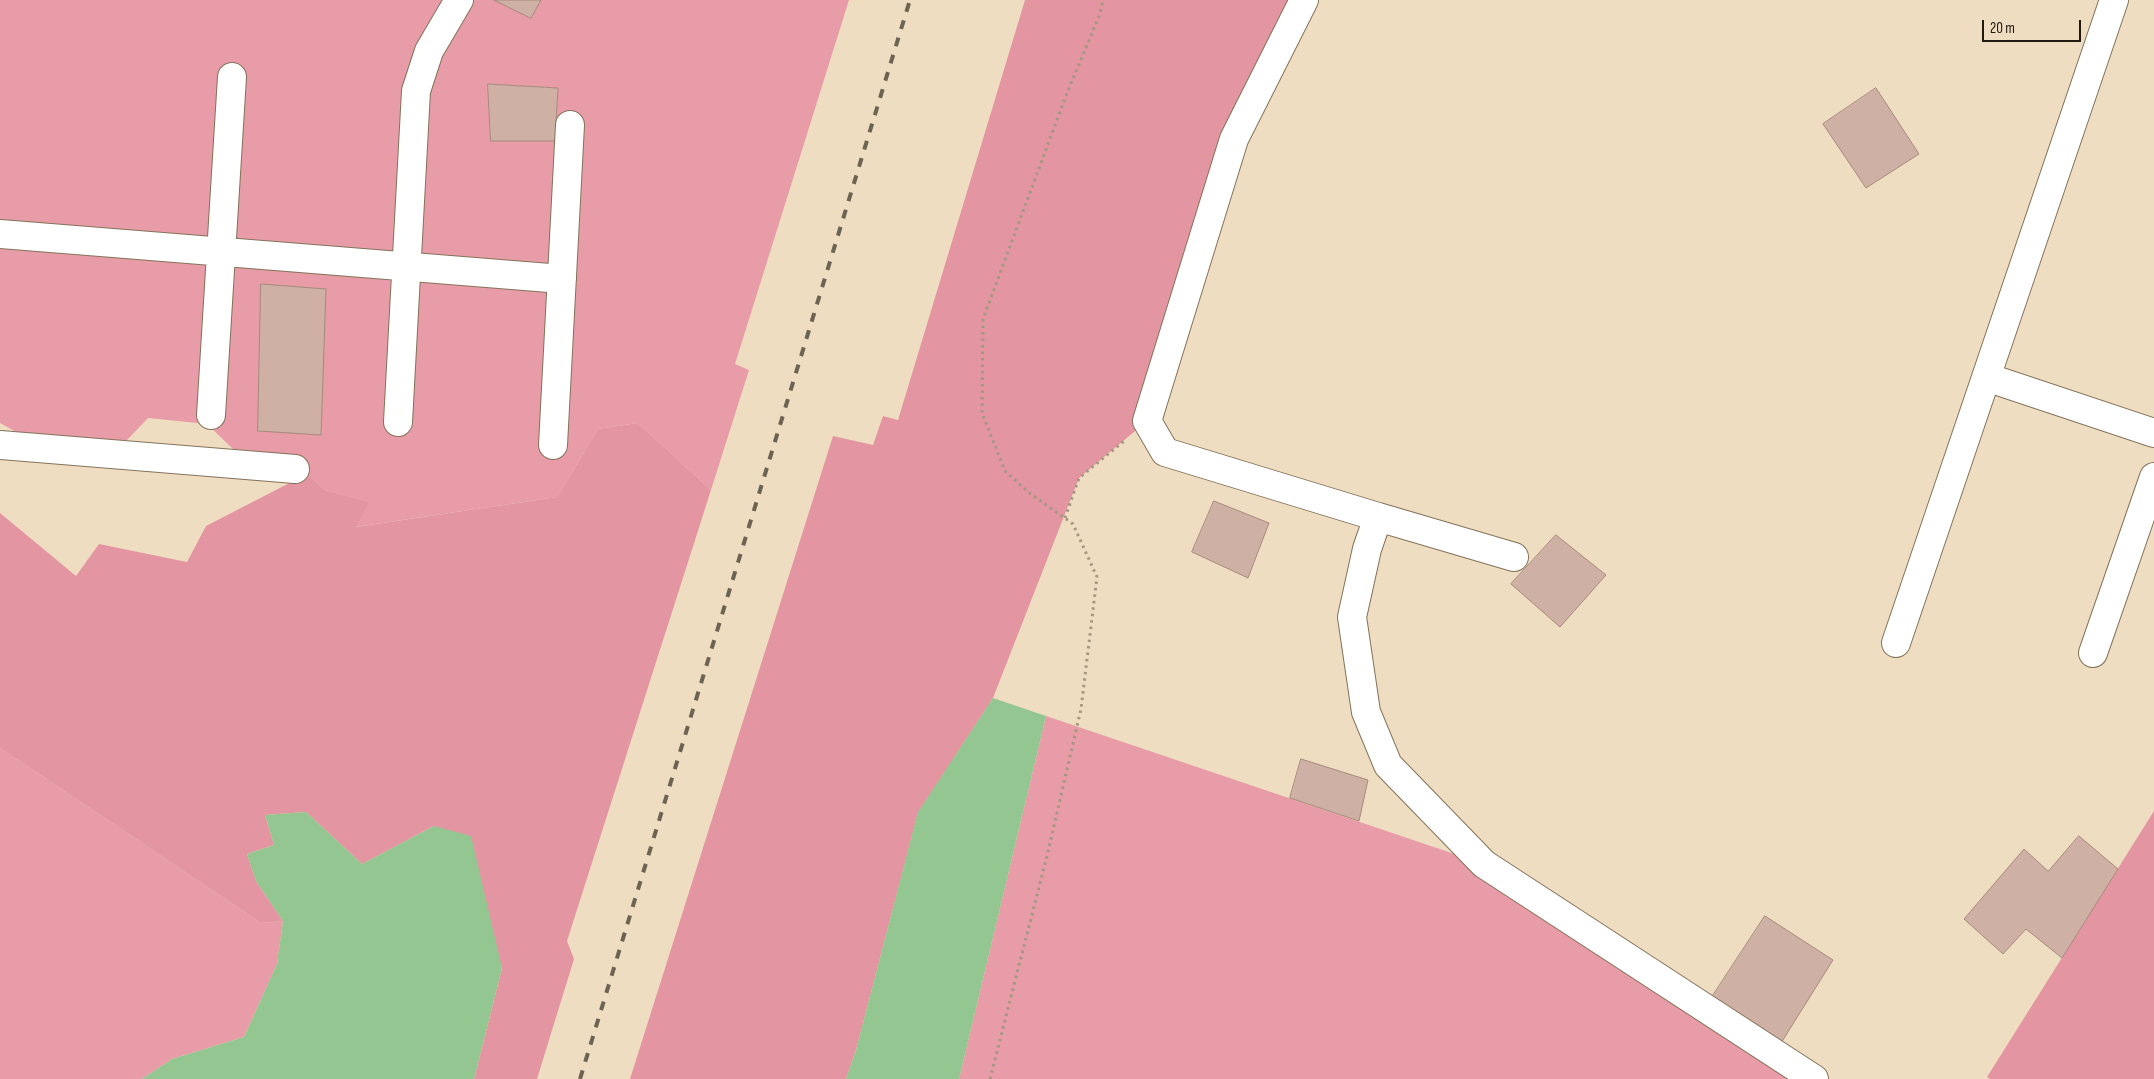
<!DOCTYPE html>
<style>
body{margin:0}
#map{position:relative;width:2154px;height:1079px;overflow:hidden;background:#efddc2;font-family:"Sofia Sans Condensed",sans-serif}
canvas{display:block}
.scale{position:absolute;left:1982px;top:20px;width:99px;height:22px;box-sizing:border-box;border:2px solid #1f190f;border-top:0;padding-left:6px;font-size:15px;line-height:18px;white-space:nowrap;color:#1f190f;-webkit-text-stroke:4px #efddc2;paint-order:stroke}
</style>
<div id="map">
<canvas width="2154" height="1079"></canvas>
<div class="scale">20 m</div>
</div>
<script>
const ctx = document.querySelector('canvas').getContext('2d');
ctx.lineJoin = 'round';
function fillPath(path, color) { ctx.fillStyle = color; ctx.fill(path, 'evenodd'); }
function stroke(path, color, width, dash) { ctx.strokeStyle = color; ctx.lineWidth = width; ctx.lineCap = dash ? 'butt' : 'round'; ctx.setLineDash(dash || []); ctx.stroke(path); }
const green = new Path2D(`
 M0 0H849L735 364 749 370 711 490 638 423 598 429 557 497 355 527 368 502 325 490 285 455 233 449 207 424 148 418 127 440 29 439 0 423ZM488 84 558 88 555 141H491Z
 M1046 716 1484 864 1814 1079H959Z
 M0 748 261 923 283 921 277 964 244 1037 172 1059 142 1079H0Z`);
const forest = new Path2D(`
 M1025 0H1304L1234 139 1147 421 1079 478 993 698 918 813 856 1050 846 1079H630L833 436 873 445 883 416 898 420Z
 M638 423 711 490 567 941 574 959 537 1079H474L502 968 434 826 362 864 306 812 265 815 274 845 247 854 256 881 283 921 261 923 0 748V513L76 576 99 544 187 562 206 526 307 474 325 490 369 502 356 527 557 497 598 429Z
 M2154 811V1079H1990L1987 1077Z`);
const water = new Path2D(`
 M993 698 1046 716 959 1079H846L856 1050 918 812Z
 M306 812 362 864 434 826 471 836 502 968 474 1079H142L172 1059 244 1037 277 964 283 921 256 881 247 854 274 845 265 815Z`);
const building = new Path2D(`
 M494 0H541L531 18Z
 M488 84 558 88 555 141H491Z
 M1876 88 1919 154 1866 188 1823 124Z
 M261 284 326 289 321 435 258 431Z
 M1214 501 1269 523 1248 578 1192 552Z
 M1556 535 1606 575 1560 627 1511 584Z
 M1301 759 1368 780 1359 821 1290 798Z
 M2079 836 2118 869 2062 958 2026 929 2003 954 1964 919 2024 849 2048 871Z
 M1765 916 1833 960 1781 1043 1712 997Z`);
const path = new Path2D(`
 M1065 518 1079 478 1124 441
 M990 1079 1047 856 1081 709 1097 577 1073 524 1028 492 1005 471 982 413 983 319 1067 93 1100 14 1103 0`);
const street = new Path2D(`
 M1304 0 1234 139 1147 421 1165 452 1378 517 1367 549 1352 617 1366 712 1388 765 1484 864 1814 1079
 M0 234 562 279
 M1986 377 2154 433
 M211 415 232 77
 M398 422 416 91 429 51 459 0
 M0 445 295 469
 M553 445 570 125
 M1378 517 1514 557
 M1896 643 2114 0
 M2093 653 2154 477`);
const rail = new Path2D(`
 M580 1079 910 0`);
fillPath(green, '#e79ca7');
fillPath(forest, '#e396a1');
fillPath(water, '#93c690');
fillPath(building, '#cfb0a4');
stroke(building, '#a78a7d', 1);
stroke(street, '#83735b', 30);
stroke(path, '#a49782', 3, [2.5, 4]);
stroke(street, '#fff', 28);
stroke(rail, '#6d6352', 4, [9, 9]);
</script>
